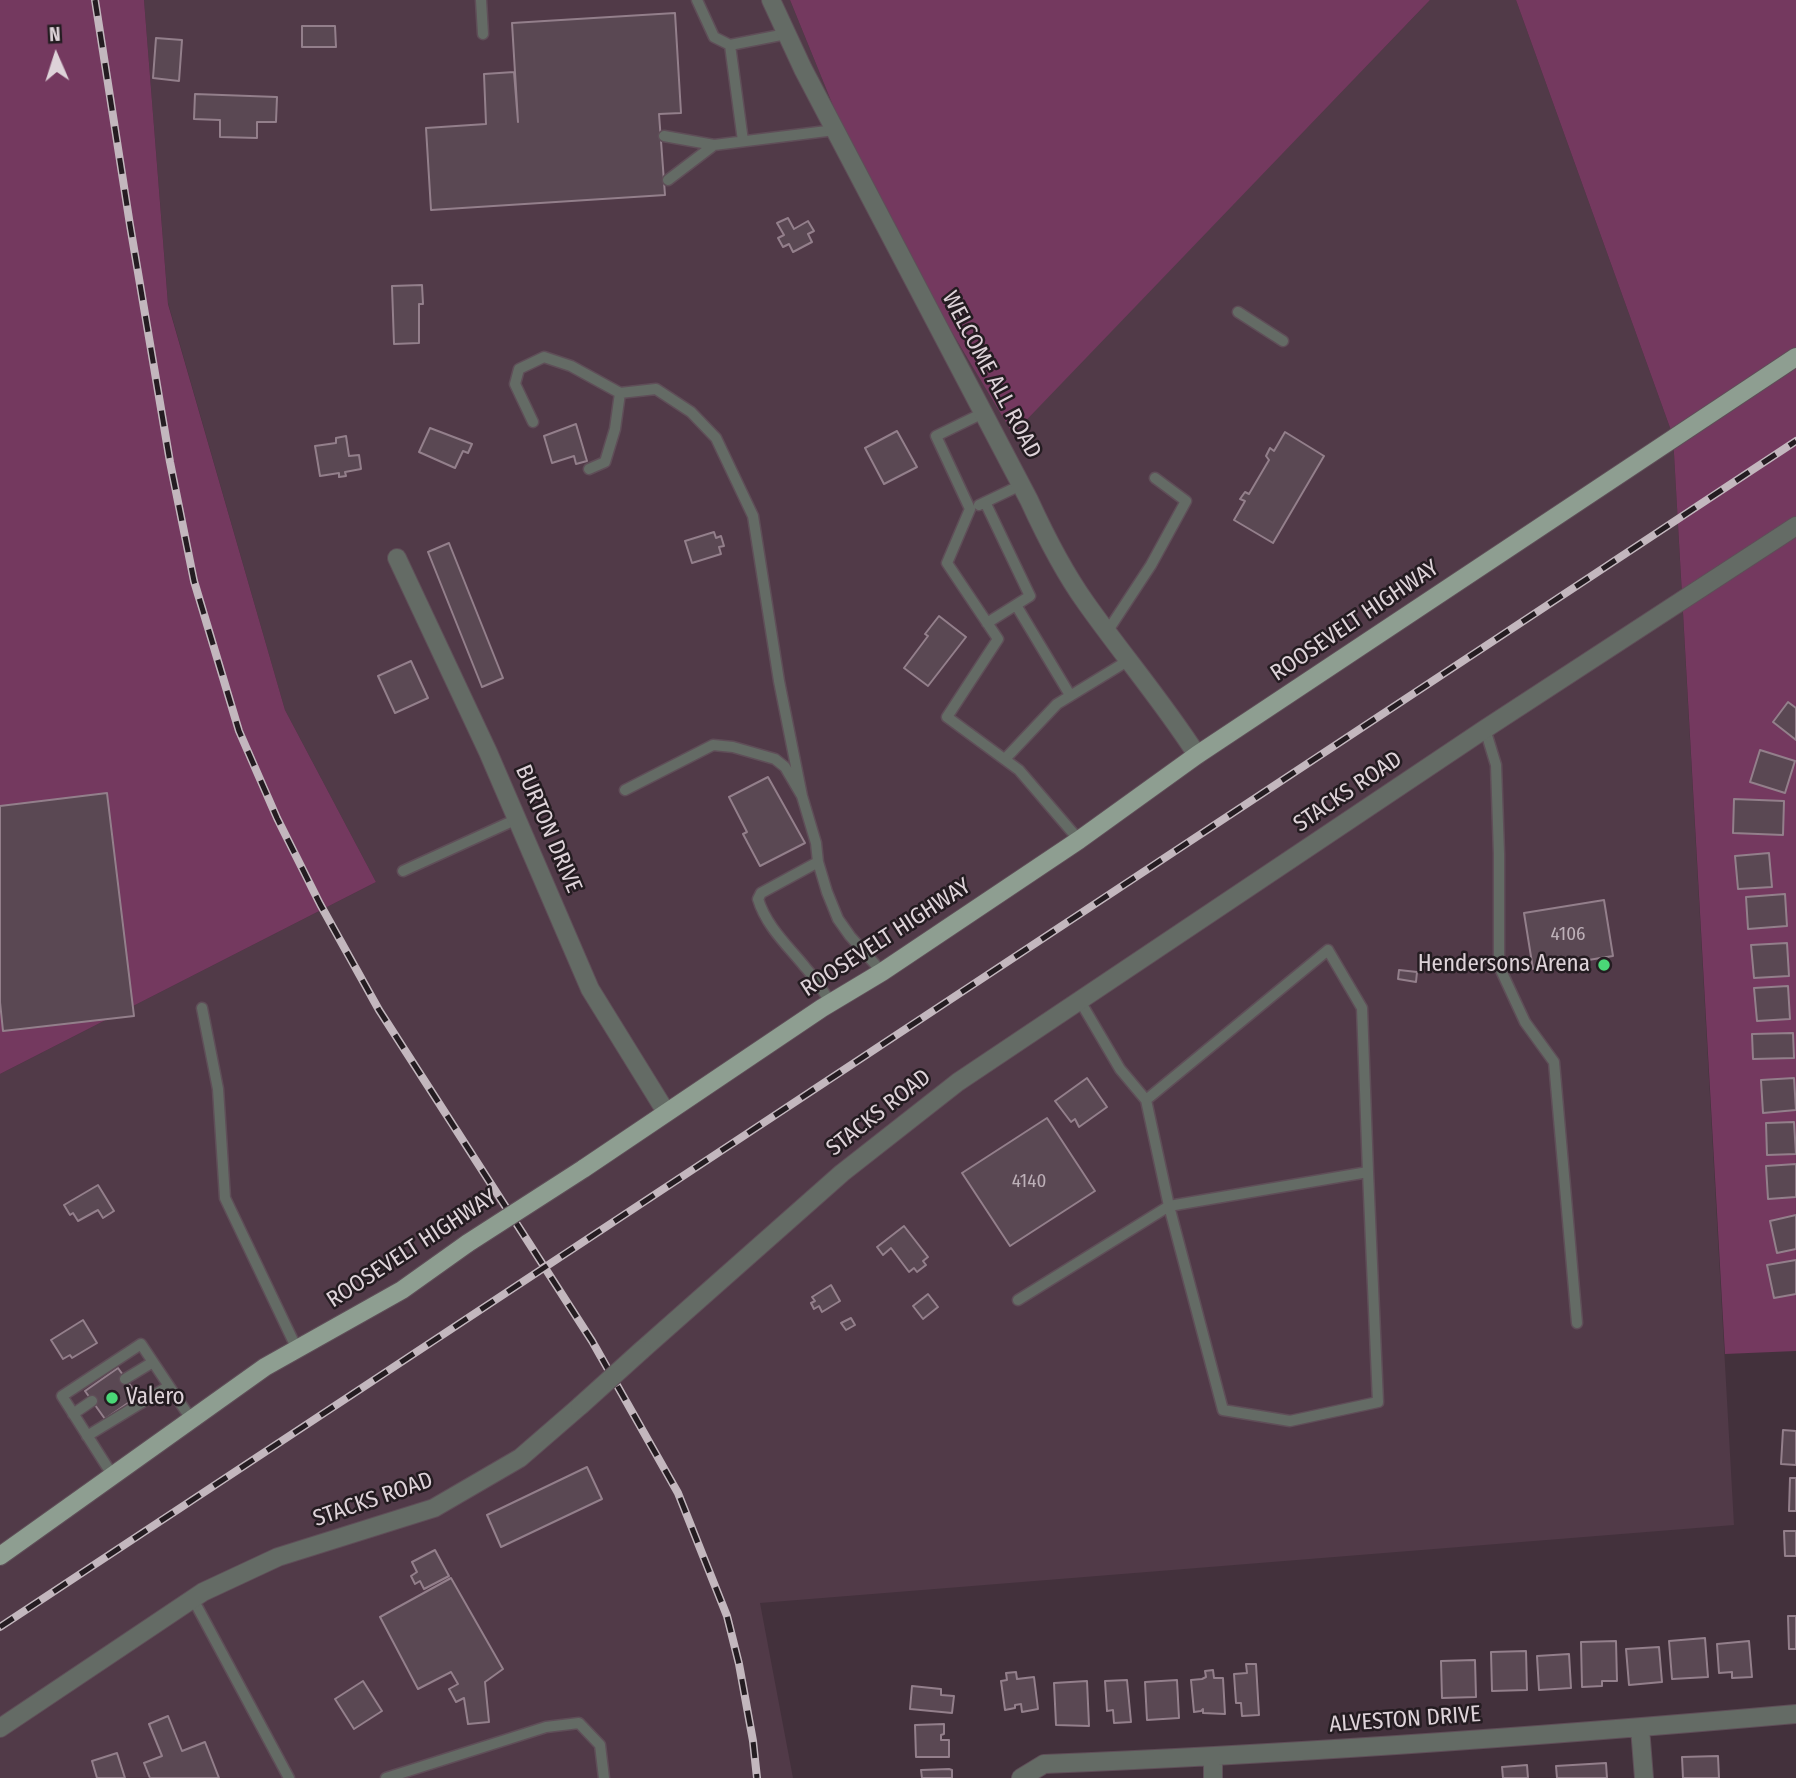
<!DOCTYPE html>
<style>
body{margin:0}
#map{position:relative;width:1796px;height:1778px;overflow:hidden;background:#43313c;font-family:"Fira Sans Condensed",sans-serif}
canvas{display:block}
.north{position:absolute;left:21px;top:21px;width:70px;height:70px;-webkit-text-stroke:5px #241c21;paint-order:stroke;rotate:357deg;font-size:19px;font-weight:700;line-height:28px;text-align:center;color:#ded3d9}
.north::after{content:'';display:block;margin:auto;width:24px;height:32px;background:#ded3d9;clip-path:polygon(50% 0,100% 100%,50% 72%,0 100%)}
</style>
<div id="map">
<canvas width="1796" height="1778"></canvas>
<div class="north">N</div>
</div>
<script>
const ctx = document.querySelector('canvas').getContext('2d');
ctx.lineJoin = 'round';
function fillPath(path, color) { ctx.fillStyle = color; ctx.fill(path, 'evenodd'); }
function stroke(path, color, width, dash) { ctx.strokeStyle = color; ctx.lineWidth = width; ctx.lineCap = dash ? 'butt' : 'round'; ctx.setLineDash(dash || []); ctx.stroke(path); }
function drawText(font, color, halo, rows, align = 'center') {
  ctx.font = font + ' "Fira Sans Condensed",sans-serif'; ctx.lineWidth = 5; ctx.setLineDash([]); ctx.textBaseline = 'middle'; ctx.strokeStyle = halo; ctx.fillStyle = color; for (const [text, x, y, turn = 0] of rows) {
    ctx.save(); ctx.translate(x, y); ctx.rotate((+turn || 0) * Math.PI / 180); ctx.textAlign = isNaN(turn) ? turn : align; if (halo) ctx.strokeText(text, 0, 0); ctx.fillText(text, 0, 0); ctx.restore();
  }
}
const built = new Path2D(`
 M144 0H790L869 194 1013 433 1430 0H1516L1673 436 1734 1525 760 1603 793 1778H0V1074L376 882 285 710 168 303Z`);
const green = new Path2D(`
 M0 0H144L168 304 285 710 376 882 0 1074Z
 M790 0H1430L1013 434 869 194Z
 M1516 0H1796V1351L1725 1354 1673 436Z`);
const building = new Path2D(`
 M675 13 681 113 659 114 665 195 431 210 426 128 486 124 484 74 514 72 518 122 512 23Z
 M302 26H335L336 47H302Z
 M156 38 182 40 179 81 153 78Z
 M195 94 277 97 276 122H257V138L220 137V120L194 119Z
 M788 218 794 229 808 221 814 231 808 234 812 242 793 252 789 244 783 247 778 238 784 235 777 223Z
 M422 285 423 304H419V343L394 344 392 286Z
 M576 424 587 461 576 464 574 456 552 463 544 436Z
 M430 428 472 444 468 453 463 451 455 468 419 452Z
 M897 431 917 467 884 484 865 448Z
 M1285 432 1324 456 1273 543 1234 520 1245 501 1240 499 1245 492 1249 494 1269 460 1266 456 1270 448 1274 451Z
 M346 436 349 456 359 455 361 469 345 472 346 476 339 477V473L320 476 315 446 336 443V438Z
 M714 532 716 538 721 536 724 546 719 547 721 554 692 563 685 541Z
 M449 543 503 678 482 687 428 552Z
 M939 616 966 637 928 686 904 668 928 636 925 634Z
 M411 661 428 698 395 713 378 676Z
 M1788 702 1796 708V740L1773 722Z
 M1760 750 1795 761 1785 793 1750 782Z
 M768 777 805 843 760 866 743 834 747 832 729 797Z
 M107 793 134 1016 3 1031 0 1002V806Z
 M1734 799 1784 801 1783 835 1733 833Z
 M1769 853 1772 887 1738 889 1735 856Z
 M1785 894 1787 926 1748 929 1746 897Z
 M1604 900 1613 956 1533 969 1524 913Z
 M1787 943 1789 976 1754 978 1751 945Z
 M1399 970 1417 972 1416 982 1398 979Z
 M1788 986 1790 1019 1757 1021 1754 988Z
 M1793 1033 1794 1058 1753 1059 1752 1034Z
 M1087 1078 1107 1107 1079 1127 1075 1119 1071 1122 1055 1101Z
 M1794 1078 1796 1110 1763 1113 1761 1080Z
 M1047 1118 1095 1191 1010 1246 962 1173Z
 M1794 1122 1796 1154 1767 1155 1766 1123Z
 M1796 1164V1197L1768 1199 1766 1166Z
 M98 1185 114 1211 103 1218 98 1210 78 1221 73 1213 70 1215 64 1205Z
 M1796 1215V1249L1777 1253 1770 1221Z
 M904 1226 928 1257 923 1261 926 1265 917 1272 914 1268 909 1272 891 1248 883 1255 877 1247Z
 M1796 1260V1294L1774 1298 1767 1265Z
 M831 1285 840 1301 822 1312 819 1306 814 1309 811 1303 815 1301 812 1297Z
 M928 1294 938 1307 923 1319 913 1306Z
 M851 1318 855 1325 846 1330 841 1323Z
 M83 1320 97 1343 72 1358 70 1355 63 1359 51 1340Z
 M118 1368 138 1396 105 1419 85 1391Z
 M1783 1430 1796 1431V1465L1781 1464Z
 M587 1467 602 1499 501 1547 487 1515Z
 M1790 1478H1796V1511H1789Z
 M1784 1531H1796V1556H1785Z
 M435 1550 449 1576 424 1589 420 1581 415 1584 411 1576 417 1572 412 1562Z
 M451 1578 503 1669 485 1682 489 1722 468 1724 464 1698 456 1702 449 1689 458 1684 451 1672 418 1689 380 1617Z
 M1788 1616H1796V1649H1789Z
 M1705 1638 1708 1677 1672 1679 1669 1641Z
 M1616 1641 1617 1681H1602V1686L1582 1687 1581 1642Z
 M1749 1641 1752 1677 1732 1678V1672L1719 1673 1717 1644Z
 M1659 1647 1662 1682 1629 1685 1626 1649Z
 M1526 1651 1527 1690 1492 1691 1491 1652Z
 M1569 1654 1571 1688 1539 1690 1537 1656Z
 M1475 1660 1476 1697 1442 1698 1441 1661Z
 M1246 1664H1256L1259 1715 1242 1716 1241 1703H1236L1234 1674 1247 1673Z
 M1213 1670 1214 1678H1223L1225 1714 1203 1713V1709L1201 1711 1194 1712 1191 1680 1202 1679 1206 1677 1205 1671Z
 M1016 1672 1017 1679 1034 1677 1038 1709 1022 1712 1021 1704 1015 1705V1708L1005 1710 1001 1681 1007 1680 1006 1673Z
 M1127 1680 1131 1722 1114 1723 1113 1710 1107 1711 1105 1681Z
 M1177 1680 1179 1718 1147 1720 1145 1682Z
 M363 1681 382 1711 354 1729 335 1699Z
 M1087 1681 1089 1726 1056 1725 1054 1683Z
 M912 1686 941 1689V1695L954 1696 952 1713 910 1709Z
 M168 1716 182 1751 205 1742 219 1778H150L144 1763 162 1756 149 1724Z
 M944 1724V1734L941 1735V1740H949V1757H916L915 1725Z
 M117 1753 125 1778H97L92 1761Z
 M1718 1756 1719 1778H1683L1682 1757Z
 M1606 1763 1607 1778H1557L1556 1766Z
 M1527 1765 1528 1778H1503L1502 1767Z
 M949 1769 952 1770V1778H922L921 1770Z`);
const service = new Path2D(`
 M481 0 483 34
 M697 0 714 37 730 45 786 34
 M730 45 743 141
 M664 136 714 145 835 130
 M668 180 714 145
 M1238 312 1283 341
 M983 413 936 436 970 509 947 563 998 639 947 717 1019 770 1079 840
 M533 422 515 384 519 369 544 357 571 366 620 393 656 389 691 412 716 438 753 516 779 681 802 796
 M589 469 605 462 615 429 620 393
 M985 502 1030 596 987 623
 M979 505 1021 485
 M1016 605 1070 695
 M1107 632 1151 565 1186 501 1155 478
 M1485 729 1496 765 1499 854V966L1525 1022 1554 1062 1577 1323
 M1005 759 1057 704 1129 660
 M625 790 713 745 733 747 775 759 785 767 802 796 816 843 818 862 827 892 838 919 850 936 882 972
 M818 862 761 893 758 899C766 926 788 946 805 967 815 978 823 991 831 1003
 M403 871 517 819
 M202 1008 218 1089 225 1198 297 1349
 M1146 1100 1328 950 1362 1008 1368 1172
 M1368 1172 1378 1402 1290 1421 1223 1410 1169 1206Z
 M1018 1300 1169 1206 1146 1100 1120 1069 1080 1001
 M125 1379 153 1362
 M73 1414 92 1401
 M87 1436 169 1386
 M113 1476 62 1396 141 1344 191 1419
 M193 1599 289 1778
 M386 1778 546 1727 579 1723 600 1745 604 1778`);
const minor = new Path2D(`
 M397 558 488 752 590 989 666 1112
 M642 1350 842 1173 958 1082 1485 729 1796 526
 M0 1728 203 1592 278 1557 434 1508 520 1458 580 1406
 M1640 1728 1644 1778
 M1021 1778 1044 1764C1295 1754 1546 1736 1796 1714
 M1213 1778V1757`);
const tertiary = new Path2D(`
 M771 0 803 69 1029 500C1045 535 1063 571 1086 603 1122 654 1163 702 1197 755`);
const primary = new Path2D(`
 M583 1169 822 1008 882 972 1079 840 1197 755 1796 357
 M0 1556 265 1367 402 1290 468 1243`);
const rail = new Path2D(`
 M95 0 130 225 170 462 194 581 239 731 277 818 320 904 379 1010 592 1341 678 1493 727 1616 739 1664 753 1741 757 1778
 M0 1627 1796 441`);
const minorBridge = new Path2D(`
 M580 1406 642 1350`);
const primaryBridge = new Path2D(`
 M468 1243 583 1169`);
const markers = [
 [1604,965,7,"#4ad777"],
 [112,1398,7,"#4ad777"]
];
const numberNames = [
 ["4106",1568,935],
 ["4140",1029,1182]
];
const streetNames = [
 ["WELCOME ALL ROAD",991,375,62],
 ["ROOSEVELT HIGHWAY",1355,621,-34],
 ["STACKS ROAD",1348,792,-34],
 ["BURTON DRIVE",548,829,67],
 ["ROOSEVELT HIGHWAY",886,938,-33],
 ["STACKS ROAD",879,1113,-38],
 ["ROOSEVELT HIGHWAY",412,1249,-33],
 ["STACKS ROAD",373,1500,-19],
 ["ALVESTON DRIVE",1405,1720,-4]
];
const poiNames = [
 ["Hendersons Arena",1590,965],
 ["Valero",126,1398,"left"]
];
fillPath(built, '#513a48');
fillPath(green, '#74395f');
fillPath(building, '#5a4853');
stroke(building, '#937f8b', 2);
stroke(service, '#5f4e58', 13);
stroke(minor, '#5f4e58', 20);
stroke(tertiary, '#5f4e58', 20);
stroke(primary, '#5f4e58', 20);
stroke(service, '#646b65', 10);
stroke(minor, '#646b65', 18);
stroke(tertiary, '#646b65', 18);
stroke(primary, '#8e9e91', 18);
stroke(rail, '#c3b7be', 8);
stroke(rail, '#241c21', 5, [16]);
stroke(minorBridge, '#5f4e58', 20, []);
stroke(primaryBridge, '#5f4e58', 20, []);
stroke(minorBridge, '#646b65', 18);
stroke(primaryBridge, '#8e9e91', 18);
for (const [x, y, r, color] of markers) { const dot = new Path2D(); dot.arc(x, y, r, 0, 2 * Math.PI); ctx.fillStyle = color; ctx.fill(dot); stroke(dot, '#241c21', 2.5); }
drawText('19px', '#bdb0b8', null, numberNames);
drawText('23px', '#ded3d9', '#241c21', streetNames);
drawText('23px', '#ded3d9', '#241c21', poiNames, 'right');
</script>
